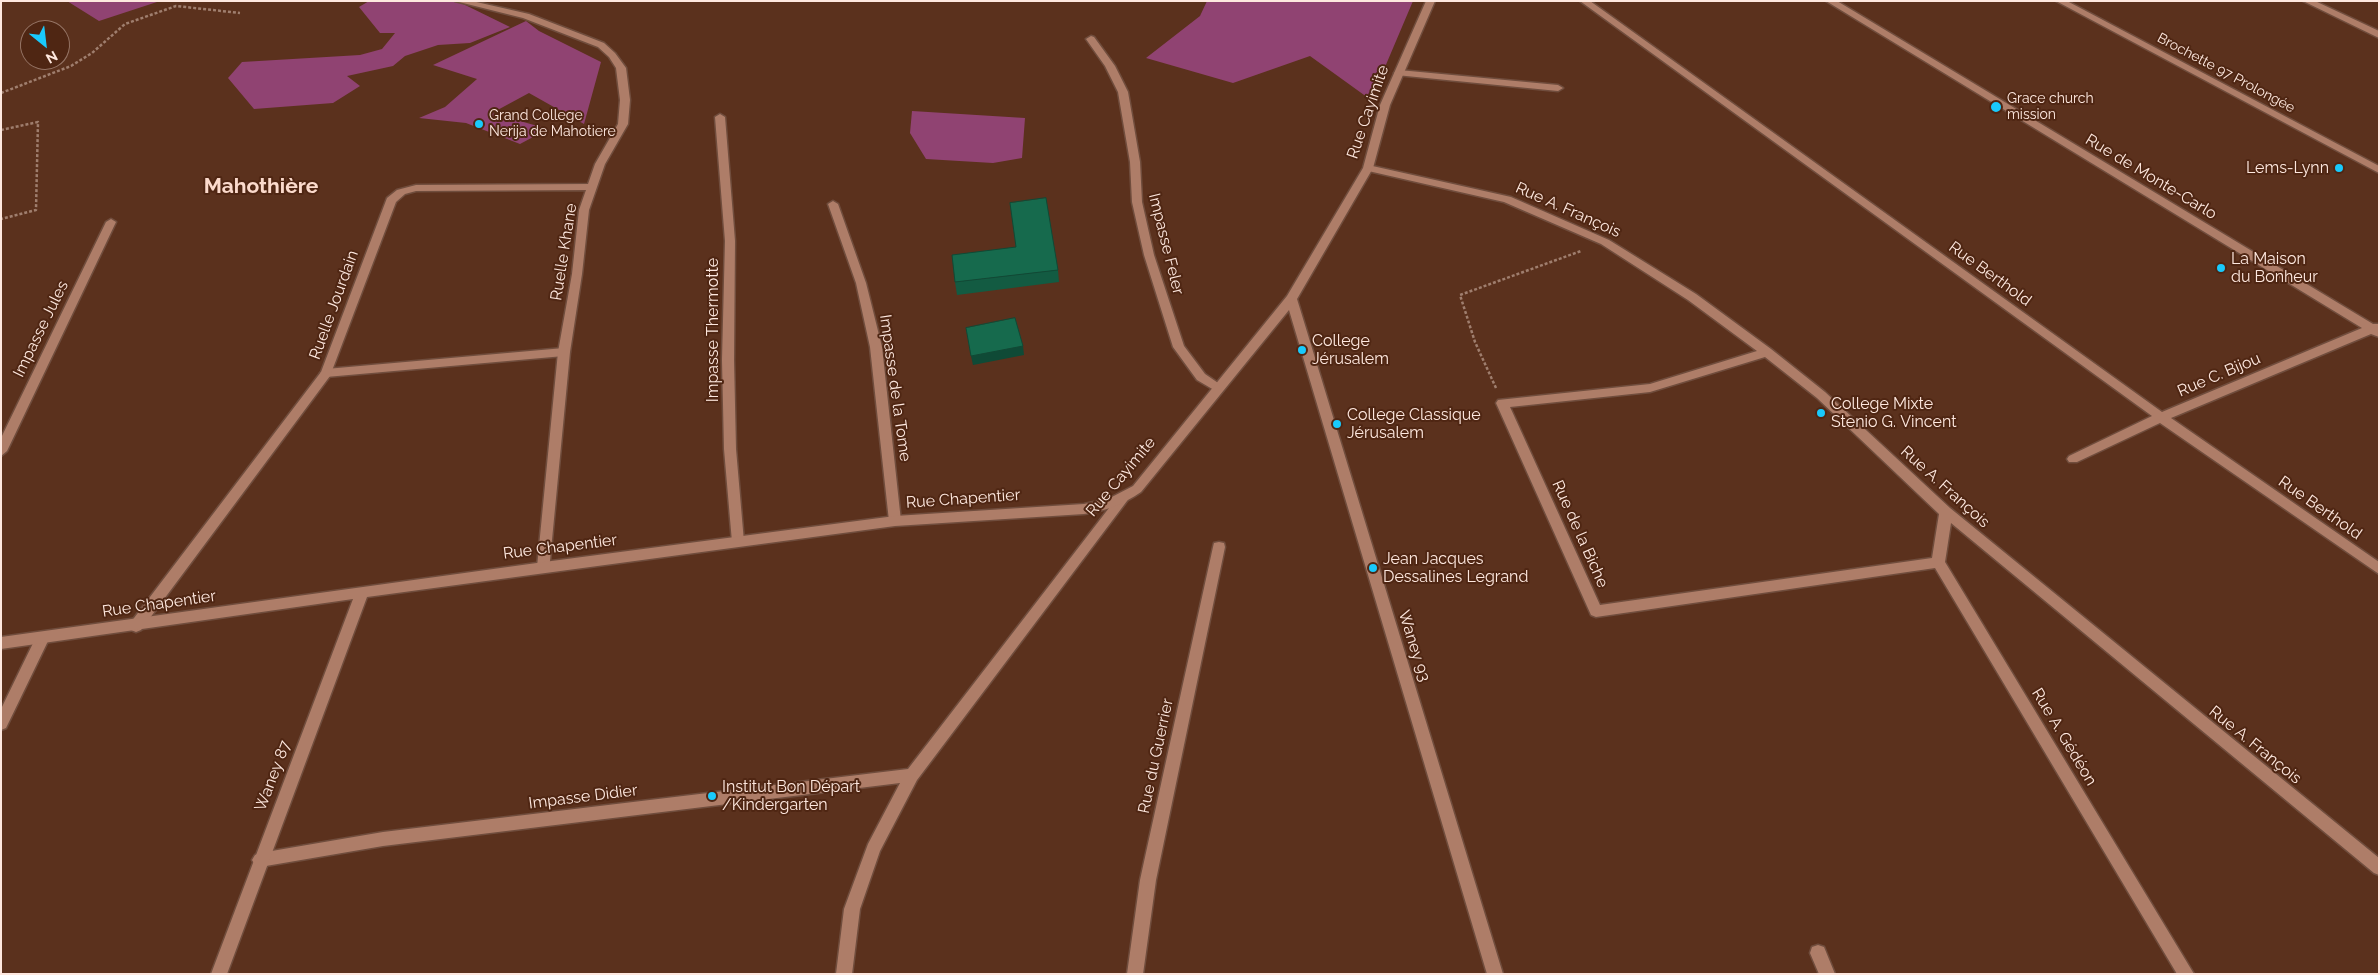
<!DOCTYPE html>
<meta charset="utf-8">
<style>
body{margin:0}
#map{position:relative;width:2380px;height:975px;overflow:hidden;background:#5b311d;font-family:Raleway,sans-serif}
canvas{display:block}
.frame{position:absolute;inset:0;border:2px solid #fee8df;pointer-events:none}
.north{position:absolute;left:20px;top:20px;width:50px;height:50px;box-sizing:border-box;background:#4f2613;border:1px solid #957465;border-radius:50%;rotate:151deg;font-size:14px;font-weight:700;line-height:20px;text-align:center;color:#fee8df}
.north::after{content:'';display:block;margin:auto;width:18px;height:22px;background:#19cafc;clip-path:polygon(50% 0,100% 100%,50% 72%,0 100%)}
</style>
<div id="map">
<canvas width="2380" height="975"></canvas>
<div class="frame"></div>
<div class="north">N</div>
</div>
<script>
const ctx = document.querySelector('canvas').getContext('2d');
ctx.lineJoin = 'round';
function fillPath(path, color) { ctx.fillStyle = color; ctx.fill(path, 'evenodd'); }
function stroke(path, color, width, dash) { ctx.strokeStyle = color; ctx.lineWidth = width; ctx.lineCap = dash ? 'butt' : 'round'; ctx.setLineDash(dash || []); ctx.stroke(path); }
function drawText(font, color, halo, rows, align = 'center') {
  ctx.font = font + ' Raleway,sans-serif'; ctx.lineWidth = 4; ctx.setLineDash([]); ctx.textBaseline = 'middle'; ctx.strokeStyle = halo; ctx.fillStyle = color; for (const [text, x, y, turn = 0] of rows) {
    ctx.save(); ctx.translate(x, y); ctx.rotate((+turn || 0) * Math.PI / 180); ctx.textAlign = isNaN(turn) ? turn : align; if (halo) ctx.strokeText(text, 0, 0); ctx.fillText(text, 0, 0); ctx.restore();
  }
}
const green = new Path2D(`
 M67 1H160L99 21Z
 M369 1H457L510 27 470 43 438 45 405 56 393 66 347 76 360 86 333 103 254 109 228 78 242 62 360 55 382 49 395 33H380L359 7Z
 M1207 1H1413L1371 100 1310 56 1233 83 1146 58 1200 16Z
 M526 21 539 31 601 62 584 124 529 93 492 113 548 129 520 144 466 123 419 118 445 107 477 79 433 65Z
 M912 111 1025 118 1022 158 993 163 926 159 910 133Z`);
const path = new Path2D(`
 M1 93 71 66 92 53 125 24 176 6 240 13
 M1 130 38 122 36 210 1 219
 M1496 388 1475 342 1460 295 1581 251`);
const lane = new Path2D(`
 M564 348 570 352 564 356 326 377 320 373 326 369Z`);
const street = new Path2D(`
 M455 1H472L529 14 604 43 615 53 626 68 630 100 628 124 605 164 589 210 582 274 570 352 549 571 544 572 539 571 537 567 558 352 572 274 579 210 586 190 416 191 405 194 396 202 330 376 141 630 136 632 131 630 129 626 131 622 321 372 387 198 397 190 416 185 588 184 595 164 618 124 620 100 616 68 609 57 598 47 523 18Z
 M1580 1H1590L2162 412 2362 328 1826 1H1837L2373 324H2379V337L2371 334 2171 418 2379 562V574L2160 423 2077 462H2069L2067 459 2069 456 2152 416Z
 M2303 1H2315L2379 31V38Z
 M1091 36 1094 37 1115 66 1128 92 1140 162 1142 202 1154 255 1184 346 1205 374 1224 387 1222 390H1214L1197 380 1173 347 1144 255 1132 202 1130 162 1118 92 1105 66 1086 39Z
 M1399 70 1558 85 1563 88 1558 91 1396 75 1394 73Z
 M720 114 725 117 735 241 734 360 736 449 744 542 743 546H733L732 542 724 449 722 360 725 241 715 117Z
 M1368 165 1511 197 1609 240 1696 294 1771 349 1825 392 1950 508 2379 858V875L2374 873 1951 523 1945 562 2194 974H2177L1935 568 1596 617 1591 615 1496 403 1498 400 1650 384 1757 351 1688 300 1601 244 1504 202 1364 170V166ZM1765 357 1817 398 1939 514 1932 558 1600 605 1510 407 1650 392Z
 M833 201 838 204 866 283 882 347 901 521 900 525H890L889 521 870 347 856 283 828 204Z
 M111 219 116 222 7 451 1 456V438L106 222Z
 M1123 493 1127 495 1129 498 1127 501 917 780 880 851 860 909 852 974H836L844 909 868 844 900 783 383 846 260 867 255 865 252 860 255 855 260 853 383 832 908 769 1119 495Z
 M1219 542 1224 543 1225 547 1156 880 1143 974H1127L1140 880 1213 547 1214 543Z
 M42 633 47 635 49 639 6 728 1 730V709L37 635Z
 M1818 945 1824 947 1835 974H1819L1810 953 1812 947Z`);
const secondary = new Path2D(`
 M1426 1H1435L1390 105 1373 168 1297 299 1503 974H1487L1289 310 1141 492C1124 504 1105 511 1084 514L895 526 367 597 227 974H211L353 599 1 649V637L544 562 895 516 1084 504 1108 499 1133 486 1287 296 1363 168 1380 105Z
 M2056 1H2067L2379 166V173Z`);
const wall = new Path2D(`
 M1058 270 1059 282 957 295 955 282Z`);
const shadedWall = new Path2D(`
 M1023 346 1024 355 973 365 971 356Z`);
const building = new Path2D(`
 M1046 198 1058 270 955 282 952 255 1016 247 1010 203Z
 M1015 318 1023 346 971 356 966 328Z`);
const markers = [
 [1996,107,6,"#19cafc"],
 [479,124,5,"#19cafc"],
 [2339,168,5,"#19cafc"],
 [2221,268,5,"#19cafc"],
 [1302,350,5,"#19cafc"],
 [1821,413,5,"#19cafc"],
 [1337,424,5,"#19cafc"],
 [1373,568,5,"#19cafc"],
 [712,796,5,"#19cafc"]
];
const farStreetnames = [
 ["Brochette 97 Prolongée",2226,73,28]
];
const farPoinames = [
 ["Grace church",2007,99],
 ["mission",2007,115],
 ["Grand College",489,116],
 ["Nerija de Mahotiere",489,132]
];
const streetNames = [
 ["Rue Cayimite",1368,112,-71],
 ["Rue de Monte-Carlo",2151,177,31],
 ["Rue A. François",1568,210,24],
 ["Impasse Feler",1166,244,76],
 ["Ruelle Khane",564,252,-81],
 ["Rue Berthold",1990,274,36],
 ["Ruelle Jourdain",334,305,-70],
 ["Impasse Jules",41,329,-64],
 ["Impasse Thermotte",713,330,-90],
 ["Rue C. Bijou",2219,375,-23],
 ["Impasse de la Tome",895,388,82],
 ["Rue Cayimite",1121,477,-50],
 ["Rue A. François",1945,487,42],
 ["Rue Chapentier",963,499,-4],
 ["Rue Berthold",2320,508,35],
 ["Rue de la Biche",1580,534,66],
 ["Rue Chapentier",560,547,-7],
 ["Rue Chapentier",159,604,-8],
 ["Waney 93",1414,646,73],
 ["Rue A. Gédéon",2064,737,59],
 ["Rue A. François",2255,745,39],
 ["Rue du Guerrier",1156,756,-78],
 ["Waney 87",273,776,-69],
 ["Impasse Didier",583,797,-7]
];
const poiNames = [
 ["Lems-Lynn",2329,168,"right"],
 ["La Maison",2231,259],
 ["du Bonheur",2231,277],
 ["College",1312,341],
 ["Jérusalem",1312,359],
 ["College Mixte",1831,404],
 ["Stenio G. Vincent",1831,422],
 ["College Classique",1347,415],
 ["Jérusalem",1347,433],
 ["Jean Jacques",1383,559],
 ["Dessalines Legrand",1383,577],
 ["Institut Bon Départ",722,787],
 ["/Kindergarten",722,805]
];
const districtNames = [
 ["Mahothière",261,187]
];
fillPath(green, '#904372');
stroke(lane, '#704d3d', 3);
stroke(street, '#704d3d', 3);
stroke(secondary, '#704d3d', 3);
stroke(path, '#9f7e6e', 2.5, [3, 2]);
fillPath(lane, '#ae7d68');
fillPath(street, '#ae7d68');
fillPath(secondary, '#ae7d68');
fillPath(wall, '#135b42');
fillPath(shadedWall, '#0f4a36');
fillPath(building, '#166a4d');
stroke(building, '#0f4a36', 1);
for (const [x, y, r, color] of markers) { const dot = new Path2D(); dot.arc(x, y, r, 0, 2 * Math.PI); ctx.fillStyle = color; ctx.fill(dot); stroke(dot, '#4f2613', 2); }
drawText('14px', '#fee8df', '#4f2613', farStreetnames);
drawText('14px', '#fee8df', '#4f2613', farPoinames, 'left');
drawText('16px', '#fee8df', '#4f2613', streetNames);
drawText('16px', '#fee8df', '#4f2613', poiNames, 'left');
drawText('bold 21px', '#fbdacc', '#4f2613', districtNames);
</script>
